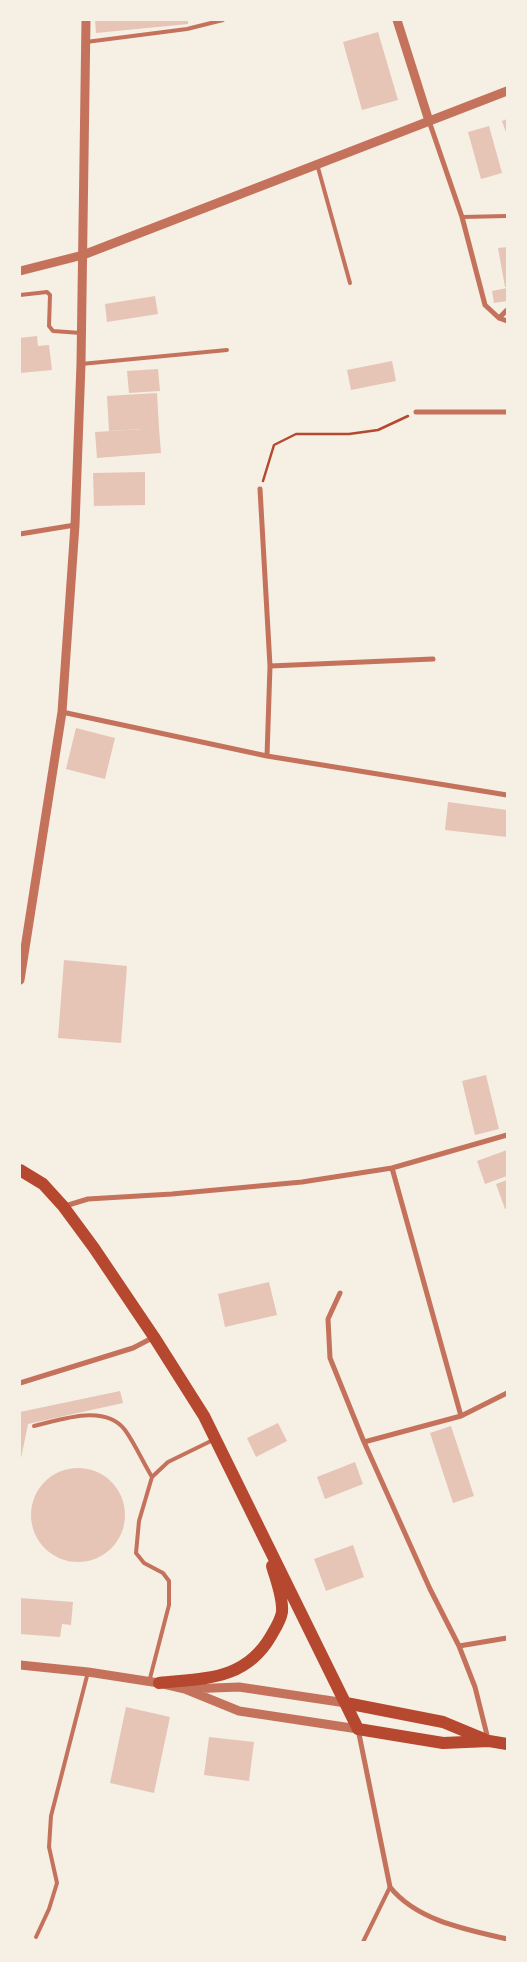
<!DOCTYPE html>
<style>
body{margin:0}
#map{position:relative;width:527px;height:1962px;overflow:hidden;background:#f6efe4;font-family:"Crimson Pro",serif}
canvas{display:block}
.frame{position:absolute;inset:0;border:21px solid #f6efe4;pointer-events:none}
</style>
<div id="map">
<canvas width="527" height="1962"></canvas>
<div class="frame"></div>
</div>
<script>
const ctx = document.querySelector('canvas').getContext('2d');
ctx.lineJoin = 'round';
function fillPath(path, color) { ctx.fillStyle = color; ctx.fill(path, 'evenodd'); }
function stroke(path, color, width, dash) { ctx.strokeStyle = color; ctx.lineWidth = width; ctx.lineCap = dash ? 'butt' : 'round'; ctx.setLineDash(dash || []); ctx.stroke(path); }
const building = new Path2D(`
 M95 20H188V24L96 33Z
 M378 32 398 100 362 110 343 42Z
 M507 119V135L502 121Z
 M489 126 502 173 481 179 468 132Z
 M507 247V287H505L498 248Z
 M507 288V301L494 303 492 291Z
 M155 296 158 314 107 322 105 304Z
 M37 336 38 346 49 345 52 370 20 373V338Z
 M392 361 396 381 351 390 347 370Z
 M158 369 160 391 129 393 127 371Z
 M157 393 159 428 109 431 107 396Z
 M159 428 161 453 97 458 95 432Z
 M145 472V505L94 506 93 473Z
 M76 728 115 738 105 779 66 769Z
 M448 802 507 810V837L445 830Z
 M64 960 127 966 121 1043 58 1038Z
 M486 1075 499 1129 475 1135 462 1081Z
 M507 1150V1176L485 1184 477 1161Z
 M507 1180V1208L505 1209 496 1184Z
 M269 1282 277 1315 225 1327 218 1294Z
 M120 1391 123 1403 28 1424 20 1463V1412Z
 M278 1423 287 1441 256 1457 247 1438Z
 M451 1426 474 1496 453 1503 430 1433Z
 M355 1462 363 1484 325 1499 317 1477Z
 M31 1515a47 47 0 1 1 94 0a47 47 0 1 1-94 0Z
 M353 1545 364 1577 326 1591 314 1559Z
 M20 1598 73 1602 71 1625 62 1624 60 1637 20 1634Z
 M126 1707 170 1717 154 1793 110 1783Z
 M209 1737 254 1742 249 1781 204 1775Z`);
const path = new Path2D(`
 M263 481 274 445 296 434H349L378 430 408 416`);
const service = new Path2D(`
 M86 42 187 29 223 20
 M317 164 350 283
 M462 217 507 216
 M20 295 47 292 50 295 49 326 53 331 81 333
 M81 364 227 350
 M34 1426C60 1420 105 1403 125 1430 135 1444 143 1462 152 1477
 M149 1682 169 1605V1581L163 1573 144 1563 136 1553 139 1521 152 1477 168 1462 213 1440
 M36 1937 49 1909 57 1883 49 1847 51 1816 88 1672
 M363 1942 390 1887`);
const minor = new Path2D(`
 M429 121 462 217 485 305 499 318 507 321
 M499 318 507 310
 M416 412H507
 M260 489 270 666 267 756
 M20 534 75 525
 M270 666 433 659
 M62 712 267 756 507 795
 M392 1168 461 1416
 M65 1206 88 1199 172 1194 302 1182 392 1168 507 1135
 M340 1293 328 1319 330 1358 364 1442 430 1589 459 1646 475 1687 488 1739
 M20 1383 133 1348 154 1337
 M364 1442 461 1416 507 1393
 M459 1646 507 1638
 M358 1729 390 1887C417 1921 468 1930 507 1939`);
const tertiary = new Path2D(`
 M397 20 429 121
 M20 271 83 255 507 91
 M20 980 62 712 75 525 81 364 86 20
 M20 1665 88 1672 159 1683 185 1689 239 1711 358 1729
 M188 1689 239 1687 346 1703`);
const primary = new Path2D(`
 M20 1170 43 1184 63 1206 94 1248 154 1337 204 1416 358 1729 443 1743 489 1741 507 1744
 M159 1683C204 1678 245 1681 271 1636 275 1629 281 1620 282 1612 283 1597 276 1580 272 1566
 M346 1703 443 1722 484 1739`);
fillPath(building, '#e6c5b7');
stroke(path, '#b5482f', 2.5);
stroke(service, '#c5725c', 4);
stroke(minor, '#c5725c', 5);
stroke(tertiary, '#c5725c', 9);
stroke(primary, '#b5482f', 12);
</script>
